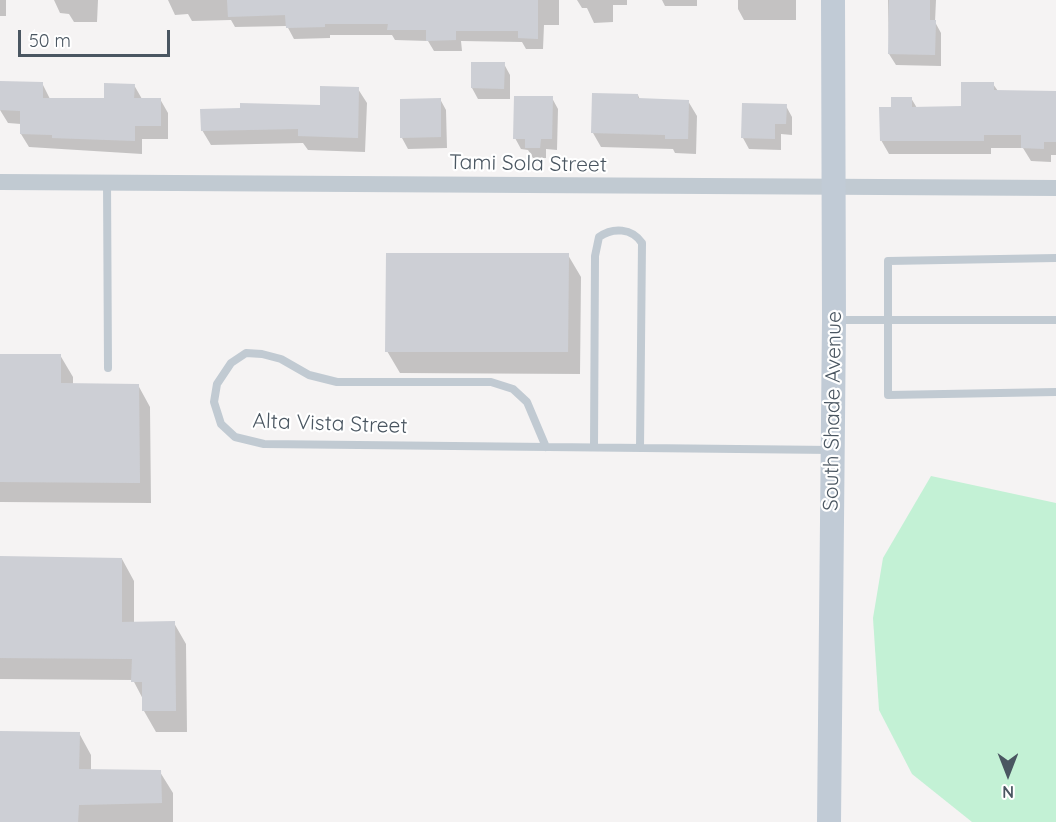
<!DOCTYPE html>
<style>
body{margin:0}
#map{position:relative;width:1056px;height:822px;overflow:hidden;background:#f5f3f3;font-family:Quicksand,sans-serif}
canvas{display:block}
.north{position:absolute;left:978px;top:744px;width:60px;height:60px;-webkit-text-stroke:4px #fff;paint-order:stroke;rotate:180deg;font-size:16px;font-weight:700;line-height:24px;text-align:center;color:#4a5661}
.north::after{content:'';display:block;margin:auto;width:21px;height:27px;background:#4a5661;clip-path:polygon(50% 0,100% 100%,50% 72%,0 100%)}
.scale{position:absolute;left:18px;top:30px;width:152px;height:27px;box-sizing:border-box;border:3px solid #4a5661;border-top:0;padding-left:8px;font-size:18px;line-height:21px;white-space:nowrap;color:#4a5661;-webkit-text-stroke:4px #fff;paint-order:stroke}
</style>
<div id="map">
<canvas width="1056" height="822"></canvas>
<div class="north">N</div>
<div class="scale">50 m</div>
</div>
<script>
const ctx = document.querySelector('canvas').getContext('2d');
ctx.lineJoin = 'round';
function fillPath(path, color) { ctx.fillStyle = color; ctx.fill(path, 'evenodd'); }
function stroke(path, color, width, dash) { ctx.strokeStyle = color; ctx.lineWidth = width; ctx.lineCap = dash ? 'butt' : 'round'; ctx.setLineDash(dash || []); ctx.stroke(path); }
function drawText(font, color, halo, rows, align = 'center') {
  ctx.font = font + ' Quicksand,sans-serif'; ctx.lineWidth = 4.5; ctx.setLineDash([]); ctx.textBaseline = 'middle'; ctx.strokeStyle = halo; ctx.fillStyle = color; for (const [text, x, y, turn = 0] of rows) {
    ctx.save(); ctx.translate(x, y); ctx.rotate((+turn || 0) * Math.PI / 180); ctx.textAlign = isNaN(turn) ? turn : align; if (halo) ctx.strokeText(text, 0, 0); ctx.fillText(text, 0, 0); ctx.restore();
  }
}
const green = new Path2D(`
 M931 476 1056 503V822H972L912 774 879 710 873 618 883 558Z`);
const shadow = new Path2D(`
 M0 0H6V16H0Z
 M54 0H98L97 22H74L69 14 60 13Z
 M168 0H559V25H544L543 49H526L522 42 461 41 462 51H434L428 41 395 40 392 35H330V38L294 39 287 26 235 27 231 20 192 21 188 14 175 15Z
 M577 0H627V5H613V22L594 23 587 8H582Z
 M662 0H697V6H665Z
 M738 0H796V20H744L738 9Z
 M888 0H936L935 22 941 33V66L896 65 889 54Z
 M504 64 510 75V99H478L472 88Z
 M0 83H42L50 99 105 100 134 85 142 99H160L168 113V139H142V154L29 147 21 134V124L8 123 0 110Z
 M993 84 998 91 1056 93V155H1051V162L1031 161 1023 148H991V154H889L881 140 893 108 911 98 917 108H963Z
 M358 89 367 103 365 152 308 150 303 143 211 145 202 130 242 110 321 107Z
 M638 95 640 100 688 101 697 116 696 154 675 153 673 149 601 147 593 133Z
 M552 98 558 109 557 150 546 149V158H533L528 150 521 149 515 138Z
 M440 99 446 110 447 148 408 149 402 138Z
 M786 106 792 117V135L781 134V150L749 149 743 138Z
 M568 255 581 277 580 374 400 373 387 351Z
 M0 355H60L73 377V385H138L150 407 151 503 0 502Z
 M0 558 122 559 134 581V623H174L186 644 187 732H156L144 711V701L133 680 0 679Z
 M0 732 79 733 91 755V771L160 772 173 793V822H0Z`);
const building = new Path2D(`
 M227 0H538V39L518 38V31H456V40L426 41V30H387L388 24H325V27L286 28 285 15 228 17Z
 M889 0H930V20H936L935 55 888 54Z
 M471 62H505L504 89 471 88Z
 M0 81 43 82V98H104V83L135 84 134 98H161V126H135V141L52 138V135L20 134V111L0 110Z
 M961 82H994V90L1056 91V142H1044V149L1021 148V135H984V141H880L879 107H891V97H912V107L961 106Z
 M320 86 359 87 358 138 298 136V129L201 131 200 109 240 108V103L320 105Z
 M592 93 638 94V98L689 100 688 139H665V135L591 133Z
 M514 96H553L552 139H541L540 148H525V139H513Z
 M441 98V137L400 138V99Z
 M742 103 787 104 786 124H775V139L741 138Z
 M386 253H569L568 352H385Z
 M0 354H61V383L139 384 140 483 0 482Z
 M0 556 122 558V622L175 621 176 711H142V682H131L132 659 0 658Z
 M0 731 80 732 79 769 161 770 162 803 79 805 78 822H0Z`);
const lane = new Path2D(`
 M107 182 108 368
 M1056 258 888 261V395L1056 392
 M835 320H1056
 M546 447 527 402 513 389 491 382H337L309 375 281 359 262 354 246 353 231 363 217 384 214 402 221 424 235 437 264 444 832 450
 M594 447 595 256 599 237C613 227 632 228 642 243L640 448`);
const street = new Path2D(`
 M0 182 1056 188`);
const secondary = new Path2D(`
 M829 822 834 320 833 0`);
const streetNames = [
 ["Tami Sola Street",528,164,1],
 ["South Shade Avenue",833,411,-89],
 ["Alta Vista Street",330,424,2]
];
fillPath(green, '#c3f1d5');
fillPath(shadow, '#0003');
fillPath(building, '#cdcfd5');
stroke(lane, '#c1cad2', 8);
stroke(street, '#c1cad2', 16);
stroke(secondary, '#c1cbd6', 24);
drawText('21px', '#4a5661', '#fff', streetNames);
</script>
